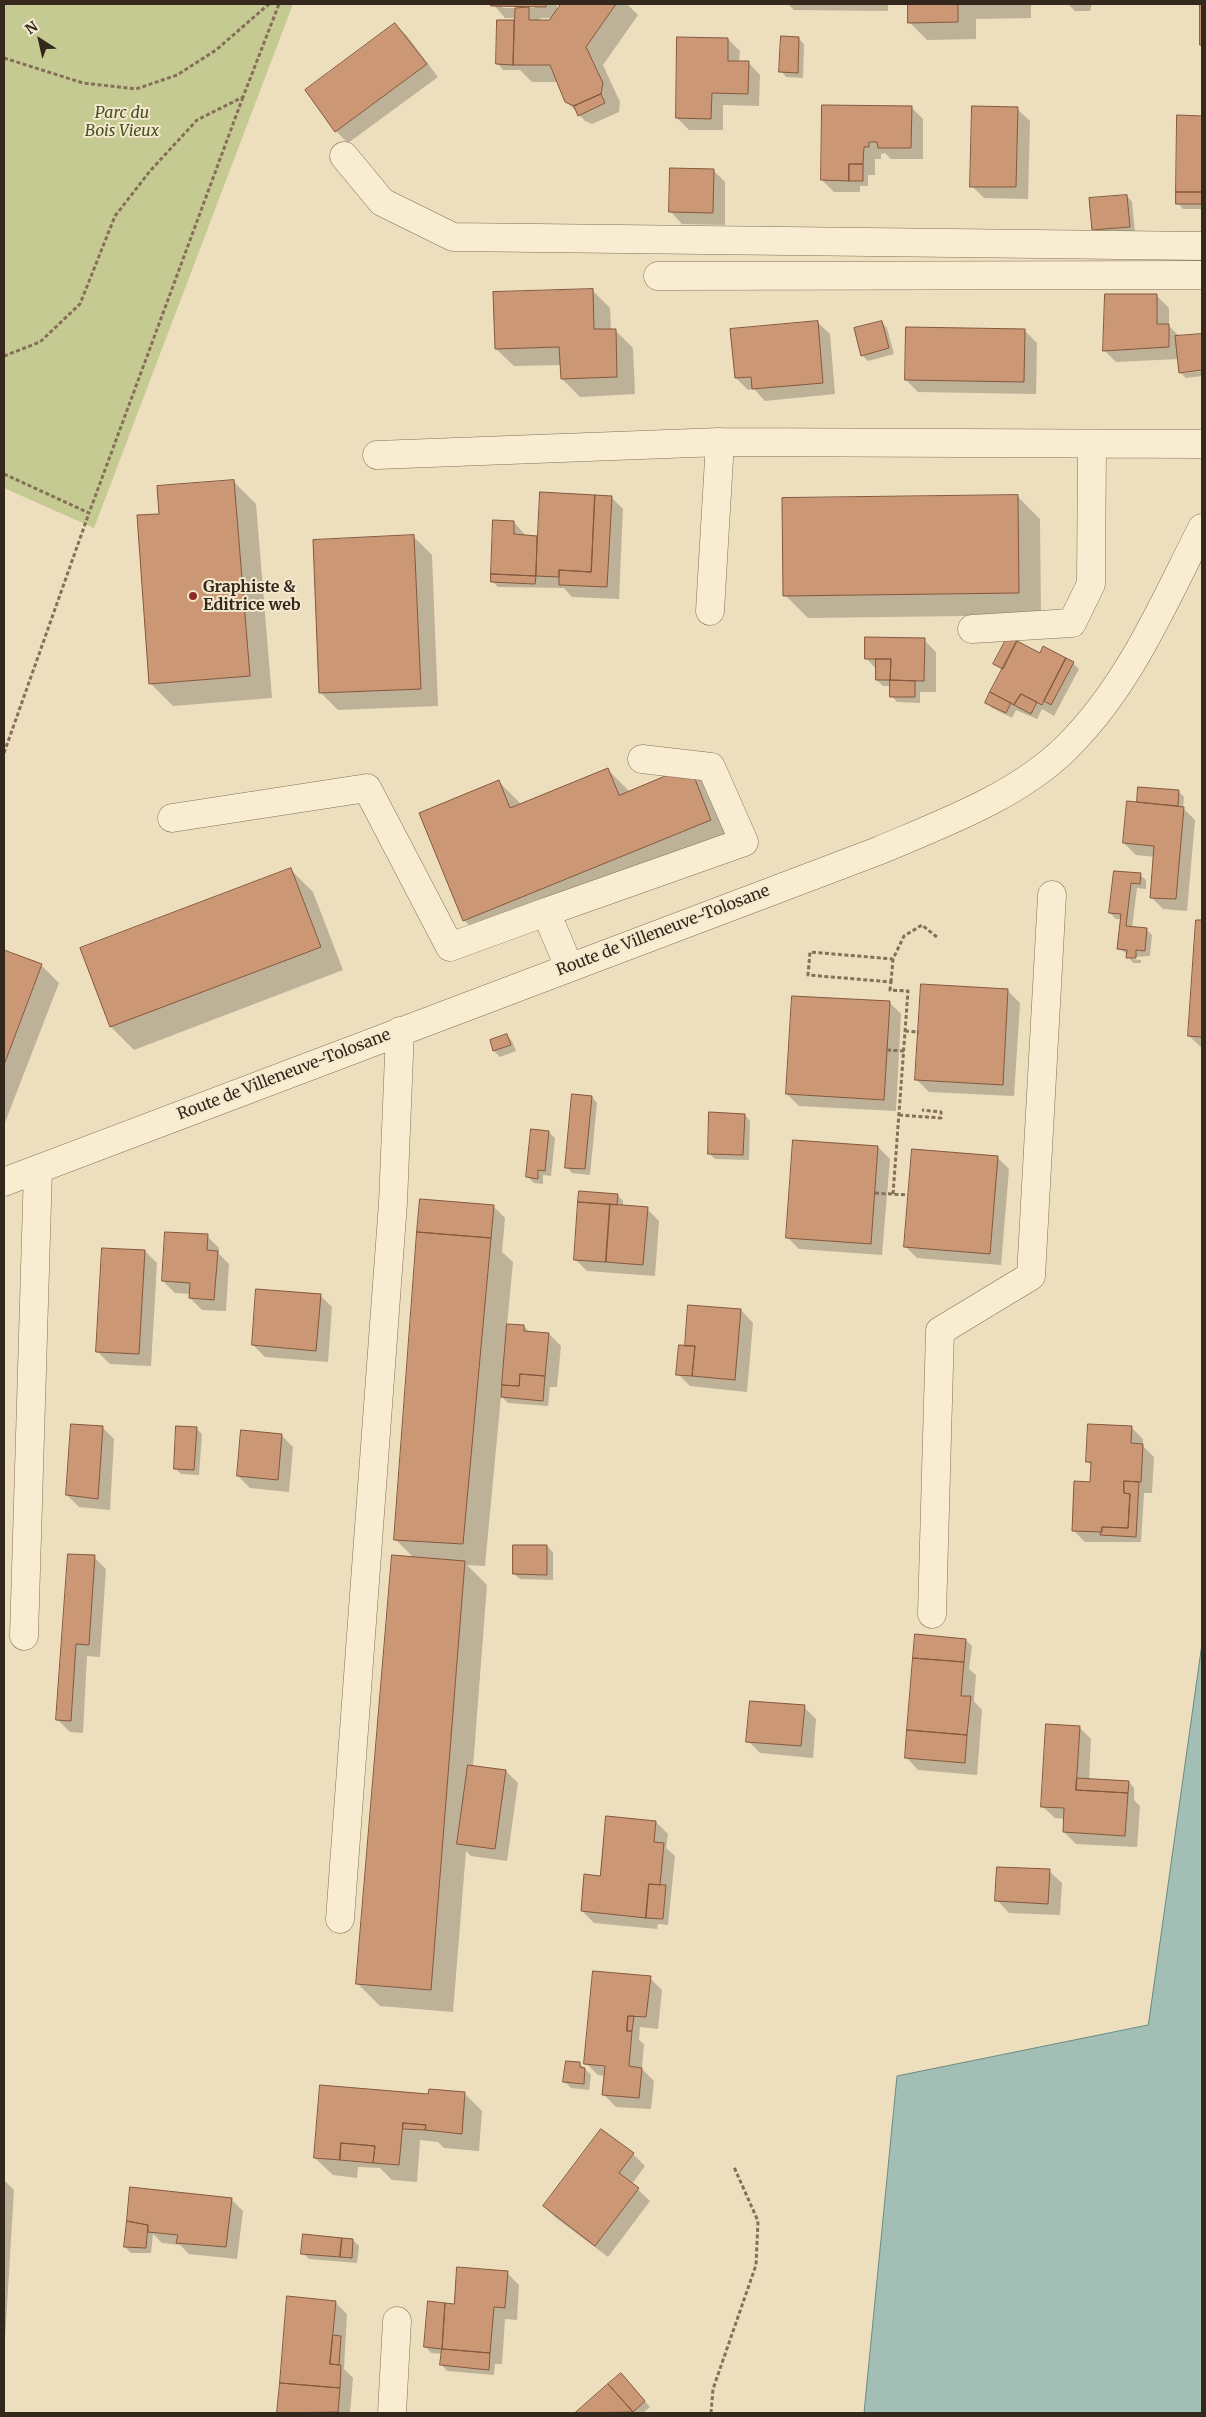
<!DOCTYPE html>
<style>
body{margin:0}
#map{position:relative;width:1206px;height:2417px;overflow:hidden;background:#eddebe;font-family:Merriweather,serif}
canvas{display:block}
.frame{position:absolute;inset:0;border:5px solid #34271c;pointer-events:none}
.north{position:absolute;left:15px;top:15px;width:50px;height:50px;-webkit-text-stroke:4px #f4e9ce;paint-order:stroke;rotate:325deg;font-size:14px;font-weight:700;line-height:20px;text-align:center;color:#34271c}
.north::after{content:'';display:block;margin:auto;width:18px;height:22px;background:#34271c;clip-path:polygon(50% 0,100% 100%,50% 72%,0 100%)}
</style>
<div id="map">
<canvas width="1206" height="2417"></canvas>
<div class="frame"></div>
<div class="north">N</div>
</div>
<script>
const ctx = document.querySelector('canvas').getContext('2d');
ctx.lineJoin = 'round';
function fillPath(path, color) { ctx.fillStyle = color; ctx.fill(path, 'evenodd'); }
function stroke(path, color, width, dash) { ctx.strokeStyle = color; ctx.lineWidth = width; ctx.lineCap = dash ? 'butt' : 'round'; ctx.setLineDash(dash || []); ctx.stroke(path); }
function drawText(font, color, halo, rows, align = 'center') {
  ctx.font = font + ' Merriweather,serif'; ctx.lineWidth = 4; ctx.setLineDash([]); ctx.textBaseline = 'middle'; ctx.strokeStyle = halo; ctx.fillStyle = color; for (const [text, x, y, turn = 0] of rows) {
    ctx.save(); ctx.translate(x, y); ctx.rotate((+turn || 0) * Math.PI / 180); ctx.textAlign = isNaN(turn) ? turn : align; if (halo) ctx.strokeText(text, 0, 0); ctx.fillText(text, 0, 0); ctx.restore();
  }
}
const green = new Path2D(`
 M4 4H293L94 528 4 488Z`);
const water = new Path2D(`
 M1202 1644V2413H864L897 2076 1148 2025Z`);
const shadow = new Path2D(`
 M493 4H557V11L562 4H627L638 15 603 65 620 102 619 112 592 124 585 121 566 101 558 82H532L520 70H503L498 64 514 22 515 24 516 18H505ZM503 5H535V8H503ZM539 18H552L550 22 542 21Z
 M788 4H888V11L794 10Z
 M909 4H1031V18L976 19V39L927 40 909 22Z
 M1068 4H1092L1090 11H1075Z
 M395 24 407 36 438 77 348 143 336 131Z
 M798 38 804 44 803 78 786 77 781 71Z
 M728 39 740 51 739 62H748L760 75 759 106 723 105V130H689L677 118Z
 M911 107 923 119V159H891L885 153 881 154V159H875V175H868V186H860V192H834L822 180Z
 M1017 109 1030 121 1028 199 984 198 972 186Z
 M1178 117H1202V209H1183L1178 203Z
 M713 170 725 182V225L682 224 670 211Z
 M1127 196 1132 202 1135 233 1099 235 1093 230Z
 M592 290 610 308 611 330H615L633 348 635 394 580 397 562 379 561 365 514 366 496 349Z
 M1157 296 1169 308V326L1180 337 1202 335V369L1183 371V373L1202 371V376L1186 378 1180 372 1179 359 1116 362 1104 350Z
 M817 322 830 334 835 394 765 401 754 389 748 390 736 378Z
 M881 322 887 328 894 354 868 361 862 355Z
 M1025 331 1037 343 1036 394 918 392 906 380Z
 M233 481 256 504 272 698 173 706 150 683 160 515Z
 M1017 496 1040 519 1041 615 808 618 785 595Z
 M611 497 623 509 619 599 572 597 564 588 498 587 492 581 514 522 526 536 539 537Z
 M414 537 432 555 438 706 338 710 320 692Z
 M924 640 936 652V692H920V703L897 702 892 696V671H889V686H883L877 680V670L866 658Z
 M1040 655 1073 663 1079 669 1054 716 1042 709 1037 719 1016 710 1012 718 992 708 987 702 1003 671 995 664Z
 M689 768 712 791 733 843 487 943 464 920 498 781 522 805 608 770 630 792Z
 M1140 789 1178 791 1184 797 1183 808 1195 820 1187 911 1163 909 1151 897 1155 857 1136 855 1124 843 1139 803Z
 M291 870 313 892 343 970 134 1050 111 1027 82 949Z
 M1115 872 1140 875 1146 880V889L1137 888 1132 928 1146 929 1152 935 1150 956 1132 957V959L1141 960V963H1133L1127 954 1118 948 1122 919H1116L1110 913Z
 M1197 921 1202 922V1048L1189 1036Z
 M4 951 41 965 59 983 4 1125Z
 M1008 991 1020 1003 1014 1096 929 1092 917 1080Z
 M889 1002 901 1014 896 1111 799 1106 787 1094Z
 M506 1035 512 1041 516 1051 500 1057 494 1051 491 1041Z
 M592 1097 597 1103 590 1175 572 1173 567 1167Z
 M745 1115 750 1121 749 1160 715 1159 709 1153Z
 M549 1132 555 1138 551 1176 543 1175V1184L534 1183 528 1177Z
 M878 1147 890 1159 882 1255 799 1249 787 1237Z
 M997 1157 1009 1169 1001 1265 917 1258 905 1246Z
 M617 1195 623 1201V1207L647 1209 659 1221 655 1276 587 1271 575 1259Z
 M493 1206 505 1218 502 1252 513 1262 507 1325 524 1326 530 1333 549 1334 561 1346 557 1387H550L548 1406 508 1403 501 1396 485 1566 467 1565 487 1585 473 1767 506 1771 518 1783 507 1861 471 1856 466 1851 453 2012 380 2006 357 1983 414 1558 395 1539Z
 M207 1236 219 1248V1254L229 1264 226 1311 202 1310 190 1298 191 1294 175 1293 163 1281Z
 M145 1251 157 1263 151 1366 110 1364 98 1352Z
 M320 1295 332 1307 328 1362 265 1357 253 1345Z
 M741 1310 753 1323 747 1392 690 1386 678 1374Z
 M102 1427 114 1439 110 1510 79 1507 67 1495Z
 M1131 1427 1143 1439V1446L1154 1457 1152 1493H1144L1141 1542H1085L1073 1530 1091 1483 1092 1466 1087 1461Z
 M196 1428 202 1434 199 1475 181 1474 175 1468Z
 M281 1435 293 1447 289 1492 250 1488 238 1476Z
 M547 1546 553 1552V1580L520 1579 514 1574Z
 M94 1557 106 1569 100 1657 87 1656 83 1733 70 1732 58 1720Z
 M966 1640 972 1646 969 1669 976 1675 974 1701 982 1710 977 1775 918 1770 906 1757Z
 M804 1707 816 1719 813 1758 760 1753 748 1741Z
 M1079 1727 1091 1739 1089 1780 1129 1782 1134 1788V1800L1140 1806 1137 1847 1076 1844 1064 1832 1065 1819 1055 1818 1042 1806Z
 M656 1822 668 1834 666 1848 675 1856 668 1925 658 1924 657 1929 594 1923 582 1911 601 1877Z
 M1049 1871 1062 1883 1060 1915 1009 1913 997 1900Z
 M650 1978 662 1990 658 2029 640 2027 639 2040 644 2044 642 2069 654 2081 651 2109 616 2107 604 2095 605 2076 598 2075 586 2063Z
 M579 2063 591 2075 589 2090 571 2088 565 2082Z
 M464 2093 482 2111 479 2151 444 2148 438 2142 420 2140 417 2182 392 2180 380 2168 358 2167 357 2178 333 2175 315 2158 429 2096Z
 M633 2154 645 2166 632 2184 650 2201 608 2257 556 2218 544 2206Z
 M4 2180 14 2190 5 2339H4Z
 M231 2199 243 2211 237 2259 189 2254 180 2245 162 2243 153 2234 151 2253H131L125 2247 129 2221Z
 M353 2240 359 2246 357 2263 309 2259 303 2253Z
 M507 2273 519 2285 517 2320 505 2319 502 2364H495L494 2375 447 2371 442 2365 443 2354 431 2353 426 2347 455 2305Z
 M289 2298 335 2302 347 2314 344 2369 353 2378 350 2413H279Z
 M621 2374 650 2407 643 2413H576Z`);
const building = new Path2D(`
 M491 4H546V7L491 6Z
 M561 4H616L586 47 603 83 601 94 574 106 565 102 550 65H513L515 8 529 7V20H549Z
 M908 4H958V22L908 23Z
 M1200 4H1202V45H1200Z
 M497 20H514L513 65 496 64Z
 M395 23 427 64 335 132 305 90Z
 M781 36 799 37 798 73 779 72Z
 M677 37 728 38V61H749L748 94 712 93 711 119 676 118Z
 M601 94 605 103 578 116 574 106Z
 M822 105 912 106 911 148H878L877 142H869V147H864L863 164H849V181L821 180Z
 M972 106 1018 107 1016 187H970Z
 M1177 115 1202 116V192H1176Z
 M849 164H863V181H849Z
 M670 168 714 169 713 213 669 212Z
 M1176 192H1202V204H1176Z
 M1127 195 1130 227 1092 230 1089 198Z
 M593 289 594 329H616L617 377 561 379 559 347 495 349 493 292Z
 M1105 294H1157V324H1169V347L1103 351Z
 M818 321 823 383 752 389 751 377 735 378 730 329Z
 M882 321 889 348 861 356 854 328Z
 M906 327 1025 329 1024 382 905 380Z
 M1202 334V370L1179 373 1175 336Z
 M234 480 250 676 149 684 137 515 159 514 157 486Z
 M540 492 595 495 591 572 559 570V577L536 576Z
 M595 495 612 496 607 587 559 585V570L591 572Z
 M1018 495 1019 593 783 596 782 498Z
 M493 520 514 521V534L537 536 536 576 491 574Z
 M414 535 421 689 319 693 313 540Z
 M491 574 536 576 535 584 491 582Z
 M1008 636 1017 641 1003 669 993 664Z
 M865 637 925 638 924 681 890 680 891 659H865Z
 M1017 641 1040 653 1043 646 1066 658 1042 705 1021 694 1014 705 990 692Z
 M1066 658 1074 662 1051 705 1044 701Z
 M876 659H891L890 680H876Z
 M890 680 915 681V697H890Z
 M990 692 1011 703 1006 713 985 703Z
 M1021 694 1037 702 1031 714 1014 705Z
 M690 766 711 820 463 921 419 813 499 780 510 808 608 768 619 795Z
 M1138 787 1179 790 1178 806 1137 802Z
 M1127 801 1184 807 1176 899 1150 898 1154 846 1123 843Z
 M291 868 321 947 110 1027 80 948Z
 M1114 871 1141 873 1140 884 1131 883 1126 926 1147 928 1145 951 1136 950V958H1126L1127 950 1117 949 1121 914 1109 913Z
 M1196 920H1202V1037L1188 1036Z
 M4 950 42 964 4 1065Z
 M921 984 1008 989 1003 1085 915 1080Z
 M792 996 890 1001 884 1100 786 1094Z
 M507 1034 511 1045 493 1051 490 1040Z
 M572 1094 592 1096 585 1169 565 1168Z
 M709 1112 745 1114 743 1155 708 1154Z
 M531 1129 549 1131 545 1171 538 1170V1179L526 1177Z
 M793 1140 878 1146 871 1244 786 1238Z
 M912 1149 998 1156 990 1254 904 1247Z
 M579 1191 618 1194 617 1205 578 1202Z
 M420 1199 494 1205 491 1238 417 1232Z
 M578 1202 610 1204 606 1262 574 1260Z
 M610 1204 648 1207 643 1265 606 1262Z
 M165 1232 208 1234 207 1250 218 1251 214 1300 189 1298 190 1283 162 1281Z
 M417 1232 491 1238 463 1544 394 1540Z
 M102 1248 145 1250 139 1354 96 1352Z
 M256 1289 321 1294 316 1351 252 1345Z
 M688 1305 741 1309 735 1380 692 1376 695 1346H685Z
 M507 1324 524 1325V1331L549 1333 545 1376 520 1374 519 1386 502 1385Z
 M679 1345 695 1346 692 1376 676 1375Z
 M520 1374 545 1376 543 1401 501 1397 502 1385 519 1386Z
 M71 1424 103 1426 98 1499 66 1495Z
 M1088 1424 1132 1426 1131 1443 1143 1444 1141 1482 1124 1481V1493L1130 1494 1128 1528 1102 1527V1532L1072 1531 1074 1481 1090 1482 1091 1462H1086Z
 M176 1426 197 1427 194 1470 174 1469Z
 M241 1430 282 1434 278 1480 237 1476Z
 M1124 1481 1139 1482 1136 1537 1100 1535 1102 1527 1128 1528 1130 1494 1124 1493Z
 M513 1545H547V1575L513 1574Z
 M68 1554 95 1555 89 1645 76 1644 71 1721 56 1720Z
 M392 1555 465 1561 431 1990 356 1984Z
 M915 1634 966 1639 964 1662 913 1658Z
 M913 1658 964 1662 961 1696H971L967 1735 907 1730Z
 M750 1701 805 1705 801 1746 746 1742Z
 M1046 1724 1080 1726 1076 1790 1128 1793 1125 1836 1063 1832 1064 1808 1041 1807Z
 M907 1730 967 1735 965 1763 905 1758Z
 M468 1765 506 1770 495 1849 457 1844Z
 M1077 1778 1129 1781 1128 1793 1076 1790Z
 M606 1816 656 1821 654 1842 664 1843 660 1885 649 1884 646 1918 581 1911 584 1874 600 1876Z
 M997 1867 1050 1869 1048 1904 995 1901Z
 M649 1884 666 1885 663 1919 646 1918Z
 M593 1971 651 1976 646 2017 628 2016 627 2031H632L629 2066 642 2068 639 2098 602 2095 605 2066 584 2064Z
 M628 2016H634L632 2031H627Z
 M566 2061 580 2062V2067L585 2068 584 2084 563 2082Z
 M320 2085 428 2094 429 2089 465 2092 462 2134 425 2130 426 2125 403 2123 399 2165 373 2163 375 2146 341 2143 340 2160 314 2158Z
 M403 2123 426 2125 425 2130 403 2129Z
 M601 2129 634 2153 619 2173 639 2188 595 2246 543 2206Z
 M341 2143 375 2146 373 2163 340 2160Z
 M130 2187 232 2198 226 2247 176 2243 178 2235 148 2232V2225L127 2221Z
 M127 2221 148 2225 146 2248 124 2247Z
 M303 2234 342 2238 340 2257 301 2254Z
 M342 2238 353 2239 352 2258 340 2257Z
 M457 2267 508 2271 505 2308 494 2307 490 2353 442 2349 445 2303 454 2304Z
 M287 2296 336 2301 330 2364 341 2365 340 2388 280 2383Z
 M428 2301 445 2303 442 2349 424 2347Z
 M333 2335 341 2336 339 2365 330 2364Z
 M442 2349 490 2353 489 2370 440 2365Z
 M621 2373 645 2401 633 2412 608 2384Z
 M280 2383 340 2388 338 2412 277 2413Z
 M608 2384 633 2412 575 2413Z`);
const path = new Path2D(`
 M4 58 83 83 136 89 177 75 216 50 269 4
 M4 356 40 342 80 304 115 216 150 171 197 120 243 97 279 4
 M4 474 89 513 243 97
 M4 753 89 513
 M891 982 893 959
 M905 1031 919 1032
 M887 1050 904 1051
 M899 1115 941 1118V1112L922 1110
 M875 1193 908 1195
 M893 1194 908 991 890 990 891 982 808 975 810 952 893 959 904 936 922 925 938 938
 M711 2413 713 2389 756 2265 758 2221 734 2167`);
const minor = new Path2D(`
 M344 156 382 202 453 237 1202 246
 M658 276 1202 275
 M377 455 720 442
 M710 611 720 442 1202 444
 M972 629 1072 623 1091 584 1092 444
 M172 818 367 788 450 947 546 912 569 967
 M546 912 744 842 711 767 642 759
 M4 1182 878 851C941 824 1017 797 1067 747 1129 686 1163 604 1202 528
 M932 1614 940 1331 1031 1276 1052 895
 M24 1636 38 1169
 M340 1919 393 1203 400 1031
 M392 2413 397 2321`);
const markers = [
 [193,596,5,"#93282b"]
];
const parkNames = [
 ["Parc du",122,113],
 ["Bois Vieux",122,131]
];
const poiNames = [
 ["Graphiste &",203,587],
 ["Editrice web",203,605]
];
const streetNames = [
 ["Route de Villeneuve-Tolosane",663,931,-21],
 ["Route de Villeneuve-Tolosane",284,1075,-21]
];
fillPath(green, '#c5ca93');
fillPath(water, '#a2beb5');
stroke(water, '#698c83', 1);
fillPath(shadow, '#0003');
fillPath(building, '#cb9774');
stroke(building, '#83583e', 1);
stroke(minor, '#856f57', 29);
stroke(path, '#856f57', 3, [4, 2.5]);
stroke(minor, '#f8ecd1', 28);
for (const [x, y, r, color] of markers) { const dot = new Path2D(); dot.arc(x, y, r, 0, 2 * Math.PI); ctx.fillStyle = color; ctx.fill(dot); stroke(dot, '#f4e9ce', 2); }
drawText('italic 16px', '#465023', '#f4e9ce', parkNames);
drawText('bold 16px', '#34271c', '#f4e9ce', poiNames, 'left');
drawText('16px', '#34271c', '#f4e9ce', streetNames);
</script>
